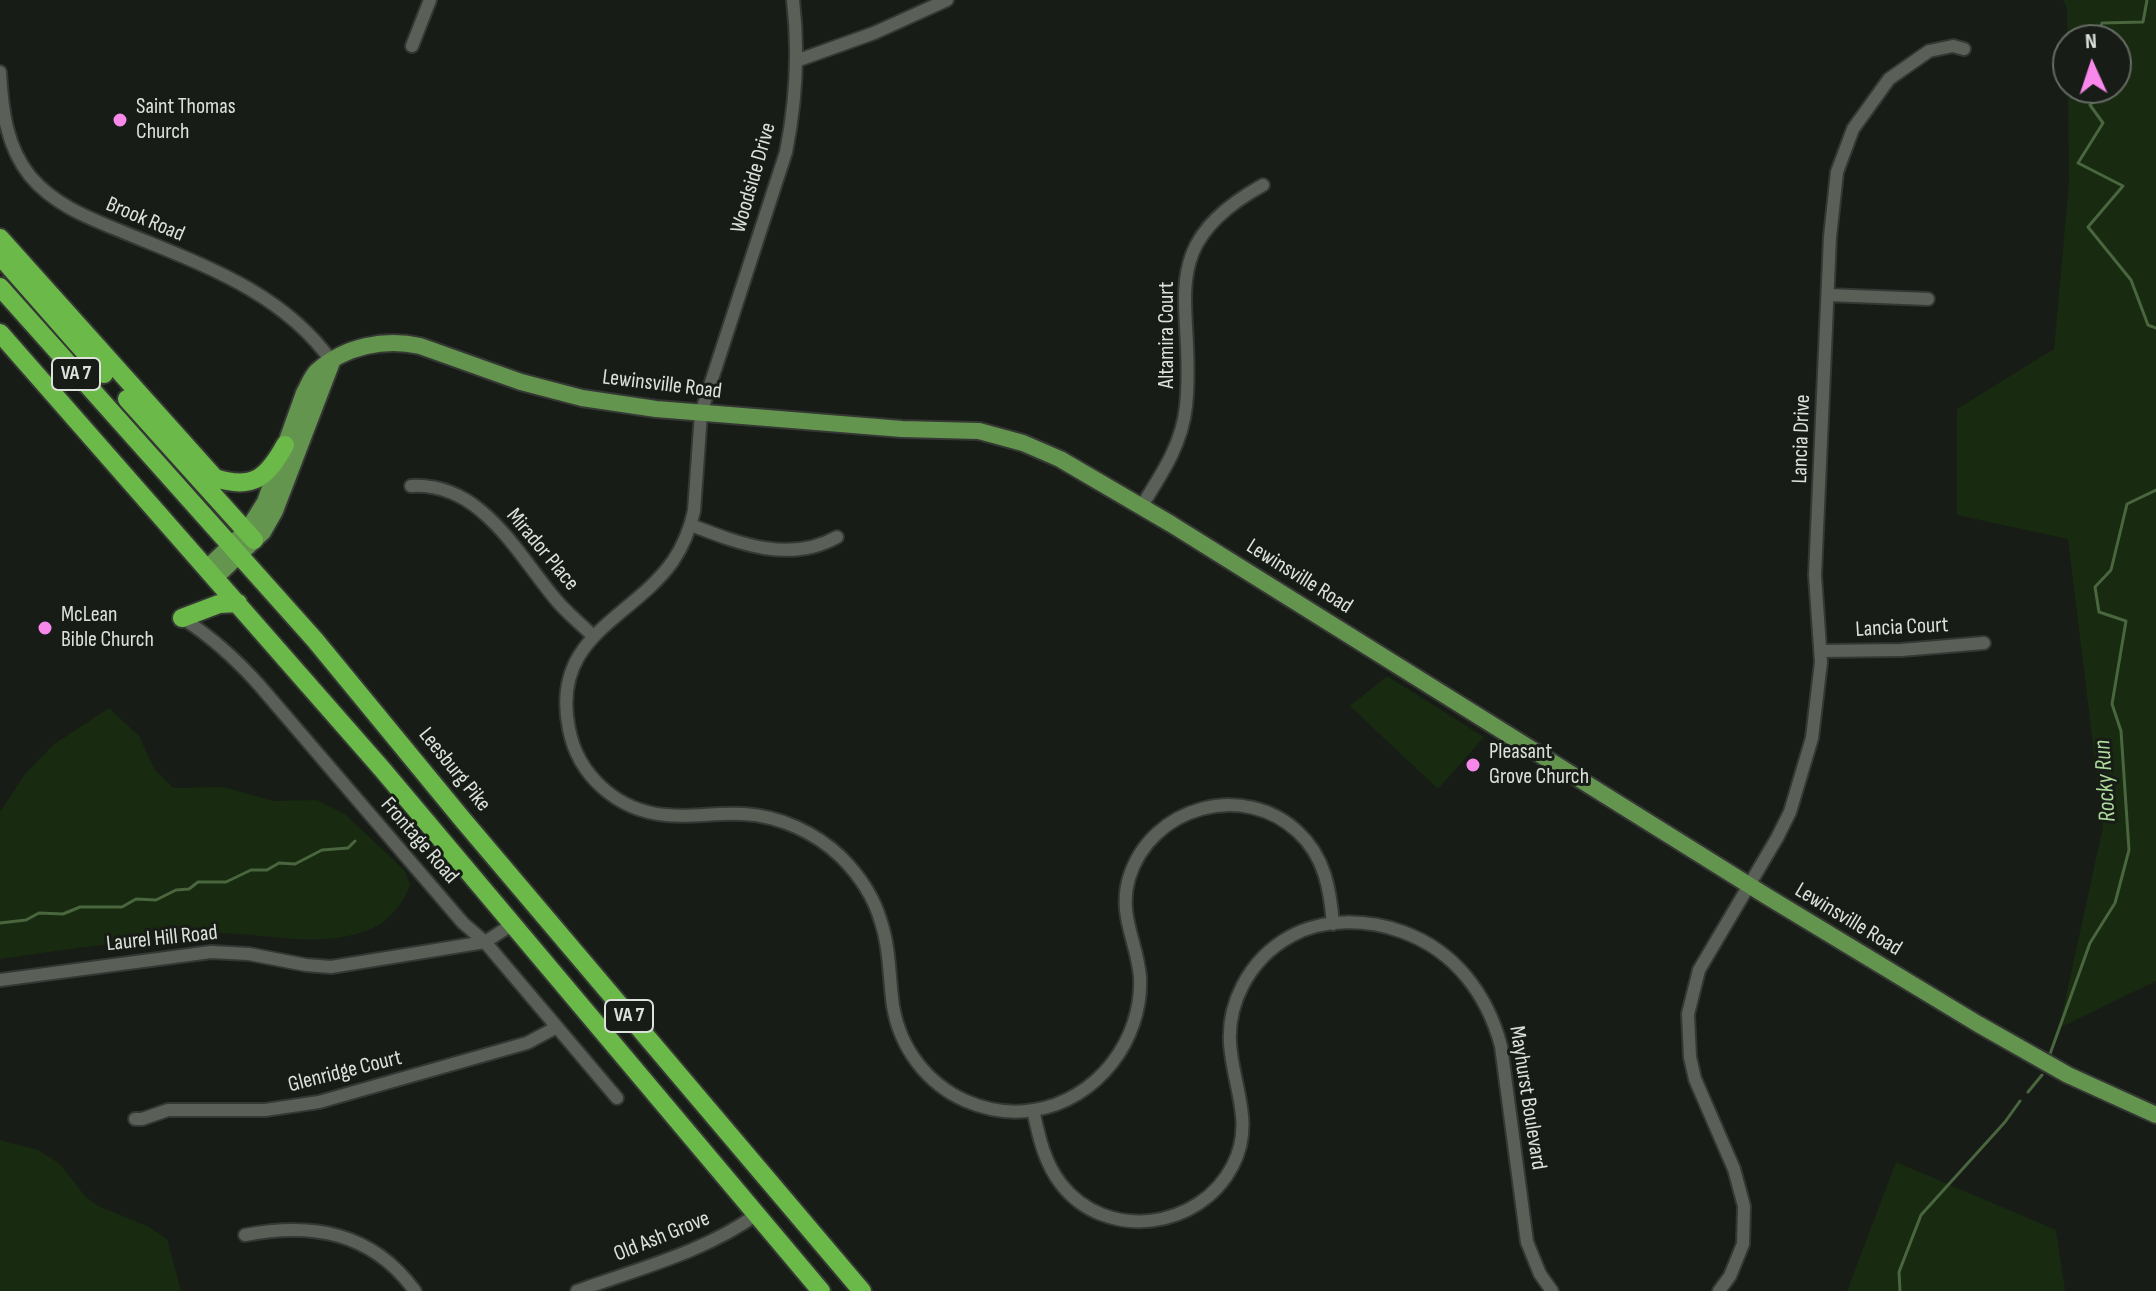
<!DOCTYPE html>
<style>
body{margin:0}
#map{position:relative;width:2156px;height:1291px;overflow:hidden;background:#171c16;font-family:"Sofia Sans Condensed",sans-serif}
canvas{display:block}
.north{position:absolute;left:2052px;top:24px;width:80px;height:80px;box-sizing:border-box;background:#171c16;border:2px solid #666b65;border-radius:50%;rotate:357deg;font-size:22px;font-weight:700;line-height:32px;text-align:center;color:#dde1dc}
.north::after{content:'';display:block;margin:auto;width:28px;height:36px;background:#f888ea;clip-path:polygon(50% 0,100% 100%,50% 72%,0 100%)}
</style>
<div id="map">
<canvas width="2156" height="1291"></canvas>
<div class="north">N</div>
</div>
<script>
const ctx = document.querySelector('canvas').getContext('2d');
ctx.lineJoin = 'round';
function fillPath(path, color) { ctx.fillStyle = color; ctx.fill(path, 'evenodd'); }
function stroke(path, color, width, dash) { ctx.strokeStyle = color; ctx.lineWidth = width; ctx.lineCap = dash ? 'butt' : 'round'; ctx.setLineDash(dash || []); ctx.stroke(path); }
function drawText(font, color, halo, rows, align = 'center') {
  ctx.font = font + ' "Sofia Sans Condensed",sans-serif'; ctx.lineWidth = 6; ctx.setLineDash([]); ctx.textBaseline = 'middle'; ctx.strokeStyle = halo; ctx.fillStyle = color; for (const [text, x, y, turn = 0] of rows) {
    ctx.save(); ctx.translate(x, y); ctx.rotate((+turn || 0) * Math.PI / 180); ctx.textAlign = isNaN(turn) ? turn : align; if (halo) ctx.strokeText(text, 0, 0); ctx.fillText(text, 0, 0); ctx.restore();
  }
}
const green = new Path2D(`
 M2063 0H2156V981L2059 1028 2103 827 2068 539 1957 515V409L2054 349 2069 183 2067 8ZM2068 40H2116V88H2068Z
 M1387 676 1484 737 1438 789 1350 706Z
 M109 708 139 736 155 770 173 788 223 787 274 801 317 800 345 814 405 871 410 885C401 908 385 926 360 933 313 947 267 934 219 933 201 933 182 936 164 938 109 943 55 951 0 959V812L25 774 53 745Z
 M0 1140 38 1150 60 1164 85 1196 98 1206 147 1226 167 1239 181 1291H0Z
 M1896 1162 2056 1230 2065 1291H1847Z`);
const stream = new Path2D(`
 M2096 40 2102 23 2143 22 2147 0
 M2107 88 2090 105 2103 123 2078 163 2123 186 2088 227 2131 280 2148 325 2156 328
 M0 923 26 920 39 913 63 914 80 907H122L136 899 156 900 176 890 189 889 198 882H226L251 870H267L279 863 295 864 322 850 348 848 355 841
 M2050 1054 2090 943 2115 903 2129 850 2121 731 2112 704 2126 621 2099 612 2095 587 2111 570 2127 504 2156 490
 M2028 1092 2042 1075
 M1900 1291 1899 1272 1921 1215 2005 1122 2020 1101`);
const minor = new Path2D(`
 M793 0C799 51 796 102 786 152L701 413 694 511C690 529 683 546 673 561 631 620 550 636 569 729 578 776 618 811 666 815 692 818 718 812 744 814 779 816 815 832 841 857 859 875 874 897 881 922 890 949 889 978 893 1006 900 1048 927 1084 966 1101 987 1110 1011 1114 1034 1110 1097 1100 1143 1040 1140 977 1137 941 1118 916 1129 878 1151 806 1244 781 1298 832 1325 857 1330 889 1333 924
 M412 46 430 0
 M796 61 874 33 947 0
 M0 72C2 109 6 146 30 176 54 205 89 218 123 232 200 264 282 291 332 362
 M1828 295 1928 299
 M411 486C482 482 517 554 557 601 567 613 581 624 593 636
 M1141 507C1161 475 1182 445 1186 406 1197 305 1149 248 1263 185
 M691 525C738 543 789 564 837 537
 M182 618C212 637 236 659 260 686L463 923 485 942 617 1098
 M1821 651 1901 650 1984 643
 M0 980 211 952 249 954 306 965 331 967 485 942 513 924
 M1033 1110C1039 1137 1044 1162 1061 1184 1106 1242 1200 1230 1233 1165 1253 1126 1236 1093 1231 1053 1224 1006 1249 959 1291 936 1324 918 1367 919 1403 932 1455 951 1487 994 1501 1046L1527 1242 1540 1274 1552 1291
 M135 1119H142L168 1110H265L319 1102 527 1043 557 1027
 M245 1235C312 1222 372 1232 415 1291
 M577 1291C637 1269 705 1252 757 1214
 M1719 1291 1730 1276 1743 1244 1744 1206 1734 1169 1695 1079 1690 1057 1688 1014 1699 970 1777 838 1790 812 1812 738 1821 662 1815 575 1830 237 1837 172 1853 129 1889 79 1929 51 1953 46 1964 49`);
const major = new Path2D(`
 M207 568 248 529 265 502 304 393C308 386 311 377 317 371 345 346 385 338 420 346L521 382 582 398 656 409 767 418 902 429 979 431 1023 443 1060 459 1171 524 1768 897 1978 1024 2068 1075 2156 1115
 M216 577 263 532 275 511 332 362`);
const highway = new Path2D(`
 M0 238 215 478C253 490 267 478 285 445
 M0 256 104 374
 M0 287 315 640 463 820 862 1291
 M0 333 382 769 821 1291
 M127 399 254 540
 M182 618 219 604 238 603`);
const markers = [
 [120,120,8,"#f888ea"],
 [45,628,8,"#f888ea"],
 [1473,765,8,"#f888ea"]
];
const shields = [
 [76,374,48],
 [629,1016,48]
];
const shieldNames = [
 ["VA 7",76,374],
 ["VA 7",629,1016]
];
const poiNames = [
 ["Saint Thomas",136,107],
 ["Church",136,132],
 ["McLean",61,615],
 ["Bible Church",61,640],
 ["Pleasant",1489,752],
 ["Grove Church",1489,777]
];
const streetNames = [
 ["Woodside Drive",754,178,-74],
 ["Brook Road",145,220,23],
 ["Altamira Court",1167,335,-90],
 ["Lewinsville Road",662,385,7],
 ["Lancia Drive",1802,439,-88],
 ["Mirador Place",542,550,50],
 ["Lewinsville Road",1299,577,32],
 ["Lancia Court",1902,628,-3],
 ["Leesburg Pike",454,770,51],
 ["Frontage Road",419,841,49],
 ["Lewinsville Road",1848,920,31],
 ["Laurel Hill Road",162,939,-6],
 ["Glenridge Court",345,1072,-14],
 ["Mayhurst Boulevard",1527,1098,81],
 ["Old Ash Grove",662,1237,-22]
];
const waterNames = [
 ["Rocky Run",2106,781,-94]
];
fillPath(green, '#182a10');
stroke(stream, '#49663e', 3);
stroke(minor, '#343733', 16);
stroke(major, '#343733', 20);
stroke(highway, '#343733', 22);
stroke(minor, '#5a6058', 12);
stroke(major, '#64954e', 16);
stroke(highway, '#6bb948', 18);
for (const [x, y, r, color] of markers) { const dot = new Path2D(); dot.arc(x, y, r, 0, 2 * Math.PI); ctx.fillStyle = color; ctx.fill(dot); stroke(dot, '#171c16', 3); }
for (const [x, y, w] of shields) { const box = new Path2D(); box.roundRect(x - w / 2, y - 16, w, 32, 6); ctx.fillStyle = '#171c16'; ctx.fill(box); stroke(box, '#dde1dc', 2); }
drawText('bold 20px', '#dde1dc', null, shieldNames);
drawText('22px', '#dde1dc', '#171c16', poiNames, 'left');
drawText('22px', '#dde1dc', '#171c16', streetNames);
drawText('italic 24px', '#addb9b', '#171c16', waterNames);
</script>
